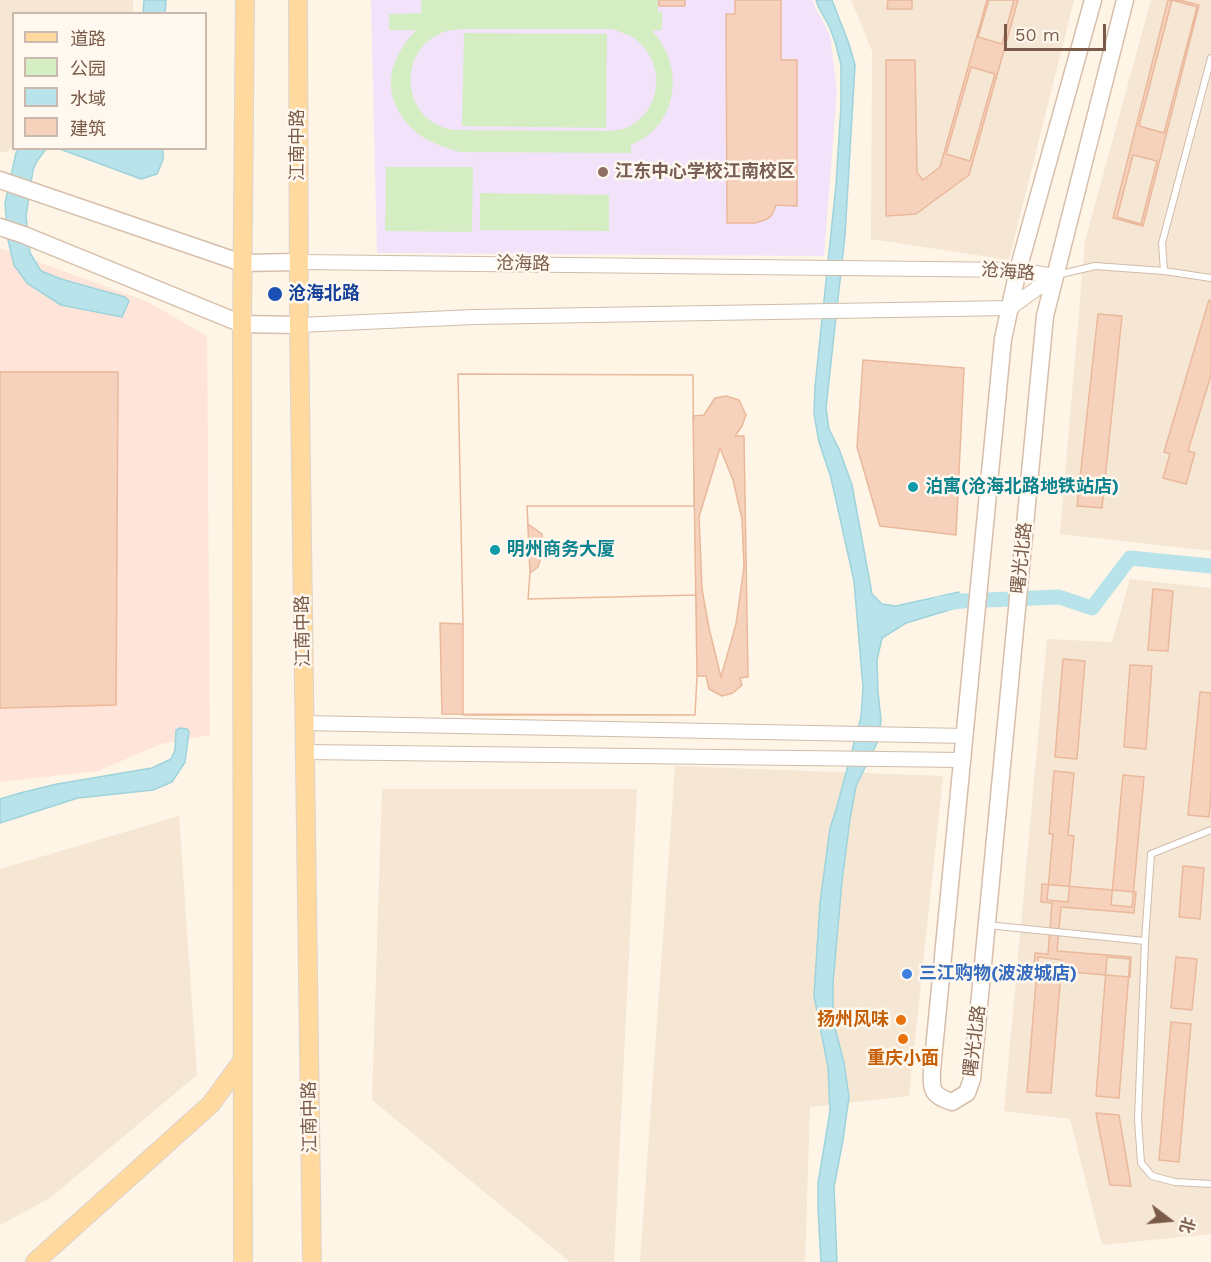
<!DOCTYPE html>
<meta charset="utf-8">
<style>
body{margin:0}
#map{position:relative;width:1211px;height:1262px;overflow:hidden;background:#fef5e7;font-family:"Work Sans","Noto Sans SC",sans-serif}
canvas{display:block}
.legend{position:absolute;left:12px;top:12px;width:195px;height:138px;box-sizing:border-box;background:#fff8ef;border:2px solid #cab9ac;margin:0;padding:8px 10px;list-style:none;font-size:18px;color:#7a5a48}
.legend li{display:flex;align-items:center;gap:12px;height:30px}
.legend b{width:30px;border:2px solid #cab9ac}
.north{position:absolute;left:1139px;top:1190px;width:60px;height:60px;-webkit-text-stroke:4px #fff8ef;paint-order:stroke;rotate:106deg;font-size:16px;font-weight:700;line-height:24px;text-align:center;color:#7a5a48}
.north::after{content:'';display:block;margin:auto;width:21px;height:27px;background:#7a5a48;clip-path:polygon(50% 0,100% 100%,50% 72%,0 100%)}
.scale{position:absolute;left:1004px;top:24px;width:102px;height:27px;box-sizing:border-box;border:3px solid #7a5a48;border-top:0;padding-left:8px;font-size:18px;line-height:21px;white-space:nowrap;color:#7a5a48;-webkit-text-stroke:4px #fff8ef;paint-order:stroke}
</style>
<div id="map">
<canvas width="1211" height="1262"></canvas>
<ul class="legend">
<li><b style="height:8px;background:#ffd99d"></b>道路</li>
<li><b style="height:16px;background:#d5edc3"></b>公园</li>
<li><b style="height:16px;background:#b9e3ea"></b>水域</li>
<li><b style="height:16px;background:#f6d2bc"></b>建筑</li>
</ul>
<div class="north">北</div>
<div class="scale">50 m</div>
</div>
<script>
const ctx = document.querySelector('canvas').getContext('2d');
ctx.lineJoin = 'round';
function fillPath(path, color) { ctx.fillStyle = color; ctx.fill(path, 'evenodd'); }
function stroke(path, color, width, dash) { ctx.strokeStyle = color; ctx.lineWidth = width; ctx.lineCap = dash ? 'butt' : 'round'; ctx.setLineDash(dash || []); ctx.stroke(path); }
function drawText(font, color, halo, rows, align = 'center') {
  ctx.font = font + ' "Work Sans","Noto Sans SC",sans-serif'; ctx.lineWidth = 5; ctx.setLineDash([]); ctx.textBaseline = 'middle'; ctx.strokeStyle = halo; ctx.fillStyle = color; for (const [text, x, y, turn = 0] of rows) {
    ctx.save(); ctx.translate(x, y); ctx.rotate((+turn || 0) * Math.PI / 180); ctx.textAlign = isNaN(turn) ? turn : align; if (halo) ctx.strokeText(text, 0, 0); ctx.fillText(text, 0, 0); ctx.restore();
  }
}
const residential = new Path2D(`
 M0 0H133V13L14 14V143L7 153 0 151Z
 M851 0H1074L1009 260 871 239 872 51Z
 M1151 0H1211V551L1060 534 1085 241Z
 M1130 579 1211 588V1234L1102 1245 1070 1119 1004 1111 1047 639 1112 642Z
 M675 766 943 776 909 1096 810 1107 805 1262H640Z
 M382 789H637L614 1262H570L372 1100Z
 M179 816 197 1075 50 1198 0 1225V869Z`);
const commercial = new Path2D(`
 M0 248 148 302 207 336 210 735 161 744 98 771 0 782Z`);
const education = new Path2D(`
 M371 0H813L815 7 830 35 837 91 824 256 377 253Z`);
const green = new Path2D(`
 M421 0H658V12H662V30L652 31C686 67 678 126 631 145V153L460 152C444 147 430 143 417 133 411 128 405 122 401 115 381 84 393 55 416 30H389V14L421 13ZM462 29H612C620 32 627 34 634 38 664 60 664 105 632 125 625 129 617 130 609 131L453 130C404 122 395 56 439 34 446 30 454 30 462 29Z
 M464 33 607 34 606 128 462 126Z
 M386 167H473L472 232 385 231Z
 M480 193 609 195V231L480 230Z`);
const water = new Path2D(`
 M144 0H166L165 13H143Z
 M816 0H832L849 44 855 65 845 235 826 408 829 429 839 449 852 485 872 594 882 604 896 606 959 592V607L906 623 882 638 877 660 878 692 881 720 878 741 856 786 850 819 842 881 833 983V1020L844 1063 849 1097 843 1140 834 1187 837 1262H821L818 1208V1183L830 1111 828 1067 814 996 820 903 830 828 836 810 861 717 863 687 854 581 831 478 819 442 814 414 815 387 836 185 841 106V65L836 45 830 28 819 8Z
 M19 149H48H46L37 161 33 170 26 216 30 253 41 271 61 279 125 297 129 301 122 317 61 305 27 283 14 265 8 240 5 203 16 153Z
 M60 149H163V160L157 174 141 179Z
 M180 728 187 729 189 732 185 762 172 782 153 790 78 798 0 823V799L20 793 57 784 152 768 171 759 175 750 176 730Z`);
const canal = new Path2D(`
 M938 604 962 601 1059 597 1092 608 1130 558 1211 566`);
const building = new Path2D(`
 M659 0H685V6H659Z
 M735 0H781V60H797V206L776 205 773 213 770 217 765 220 755 223H727L726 14H735Z
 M888 0H912V9H887Z
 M987 0H1018L969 175 916 214 886 216V60H915L917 173 923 180 940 167Z
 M989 0H1014L1002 44 978 37Z
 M1168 0H1179L1199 5 1143 226 1113 218Z
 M1172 0 1197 7 1164 133 1139 126Z
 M971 67 995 74 970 161 946 154Z
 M1133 155 1157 161 1141 224 1117 217Z
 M1209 300 1211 301V375L1188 451 1195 453 1186 484 1163 478 1170 454 1164 452Z
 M1098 314 1122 316 1102 508 1077 506Z
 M863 360 964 368 956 535 880 526 857 447Z
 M0 372H118L116 705 0 708Z
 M458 374 693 375 694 506H527L528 524 542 534 543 550 538 567 530 573 528 599 696 595 697 676 695 715 442 714 440 623 463 624Z
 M458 374 693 375 694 506H527L530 573 528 599 696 595 697 676 695 715H463V624Z
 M726 396 739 400 746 415 742 426 735 436H744L748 677 740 678 742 685 733 693 722 696 709 689 706 676H697L693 416 704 415 715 398Z
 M720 448 733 480 742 519 744 567 736 624 721 677 709 628 702 589 699 517Z
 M1153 589 1173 591 1168 651 1148 650Z
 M1063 659 1085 661 1077 759 1055 757Z
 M1130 665 1152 666 1146 749 1124 747Z
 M1200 692 1211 693V795L1209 817 1188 815Z
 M1054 771 1074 773 1068 835 1074 836 1068 902 1047 900 1053 834H1049Z
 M1123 775 1144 777 1132 907 1111 905Z
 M1183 866 1204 868 1200 919 1179 917Z
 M1042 884 1136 892 1134 913 1061 907 1057 951 1131 957 1130 977 1034 969 1035 953 1048 954 1052 903 1041 902Z
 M1038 957 1062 960 1051 1093 1027 1092Z
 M1107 957 1130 959 1119 1098 1096 1096Z
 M1176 957 1197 959 1192 1010 1171 1008Z
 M1171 1022 1191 1024 1179 1162 1159 1160Z
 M1096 1113 1119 1115 1131 1186 1110 1185Z`);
const service = new Path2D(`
 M1164 271 1162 243 1211 58
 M1057 275 1095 266 1164 271 1211 278
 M987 925 1145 941 1151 854 1211 830
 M1145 941 1138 1119 1141 1163 1152 1176 1175 1182 1211 1184`);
const tertiary = new Path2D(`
 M298 262 1018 270 1054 276
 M299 325 474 317 1010 308 1054 276
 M304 723 965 736
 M305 752 963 760`);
const secondary = new Path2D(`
 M1093 0 1018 270 1003 339 932 1070C931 1091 932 1095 952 1102L967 1093 972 1079 1045 316 1125 0
 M0 180 242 263 298 262
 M0 227 24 235 242 324 299 325`);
const primary = new Path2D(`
 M298 0 299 325 312 1262
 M35 1262 211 1104 243 1060
 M243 1262 242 324 245 0`);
const markers = [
 [603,172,6,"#8d6e63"],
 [275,294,8,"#1a4fb4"],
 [913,487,6,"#0f9aa8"],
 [495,550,6,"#0f9aa8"],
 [907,974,6,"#3f7fe0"],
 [901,1020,6,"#e8710a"],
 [903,1039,6,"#e8710a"]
];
const streetNames = [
 ["江南中路",298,145,-90],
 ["沧海路",523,264,1],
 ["沧海路",1008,272,4],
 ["曙光北路",1022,558,-84],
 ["江南中路",303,631,-91],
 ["曙光北路",975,1041,-83],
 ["江南中路",310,1117,-91]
];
const educationNames = [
 ["江东中心学校江南校区",615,172]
];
const transitNames = [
 ["沧海北路",288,294]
];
const cultureNames = [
 ["泊寓(沧海北路地铁站店)",925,487],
 ["明州商务大厦",507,550]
];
const shopNames = [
 ["三江购物(波波城店)",919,974]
];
const foodNames = [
 ["扬州风味",889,1020],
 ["重庆小面",903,1059,"center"]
];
fillPath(residential, '#f6e6d4');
fillPath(commercial, '#ffe4da');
fillPath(education, '#f2e3fb');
fillPath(green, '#d5edc3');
fillPath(water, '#b9e3ea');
stroke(water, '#9ed3dc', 1.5);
stroke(canal, '#b9e3ea', 15);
fillPath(building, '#f6d2bc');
stroke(building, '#eab89b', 1.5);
stroke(service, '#d1bcab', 8);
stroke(tertiary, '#d1bcab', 16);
stroke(secondary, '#d7beaa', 19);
stroke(primary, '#dcd4cf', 20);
stroke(service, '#fff', 6);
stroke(tertiary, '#fff', 14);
stroke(secondary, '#fff', 16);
stroke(primary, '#ffd99d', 18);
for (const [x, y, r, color] of markers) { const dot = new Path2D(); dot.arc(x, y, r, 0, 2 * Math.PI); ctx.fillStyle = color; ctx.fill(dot); stroke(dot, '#fff8ef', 2); }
drawText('18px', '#7a5a48', '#fff8ef', streetNames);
drawText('bold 18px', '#785e54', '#fff8ef', educationNames, 'left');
drawText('bold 18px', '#164399', '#fff8ef', transitNames, 'left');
drawText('bold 18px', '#0d838f', '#fff8ef', cultureNames, 'left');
drawText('bold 18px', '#366cbe', '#fff8ef', shopNames, 'left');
drawText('bold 18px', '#c56008', '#fff8ef', foodNames, 'right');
</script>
